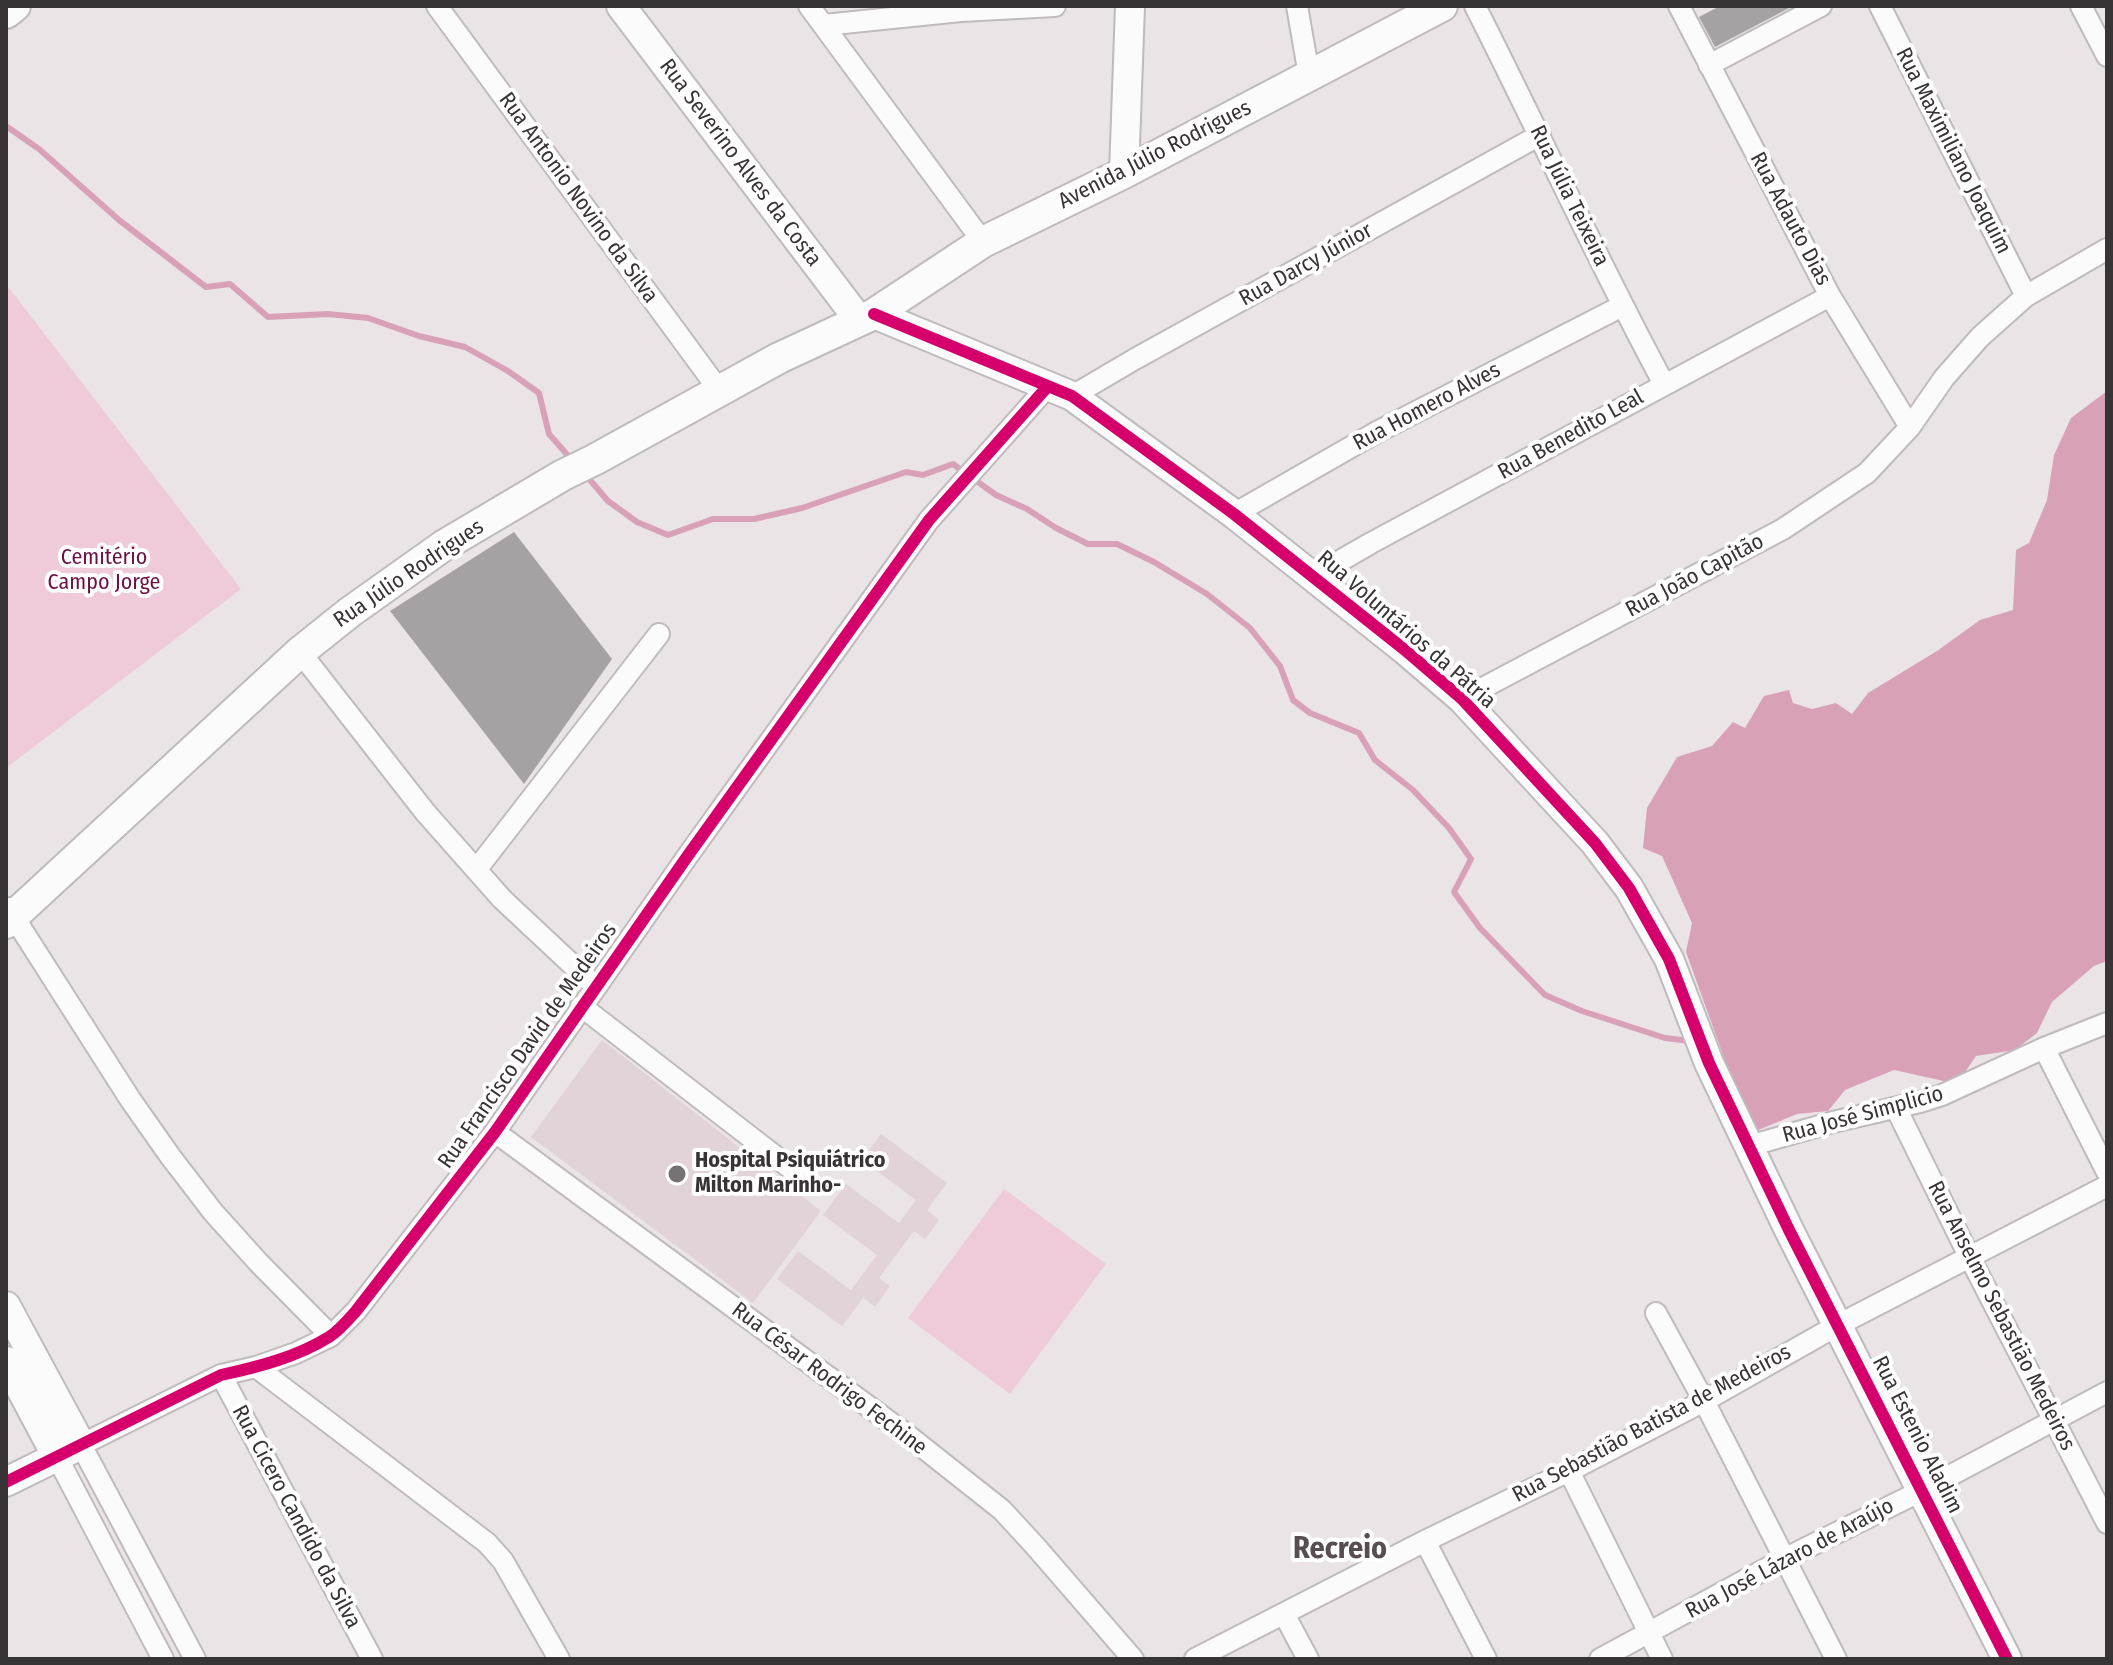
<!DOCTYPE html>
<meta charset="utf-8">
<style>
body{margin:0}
#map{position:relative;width:2113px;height:1665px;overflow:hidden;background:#eae4e6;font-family:"Fira Sans Condensed",sans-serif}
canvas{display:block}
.frame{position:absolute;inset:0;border:8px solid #383335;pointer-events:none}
</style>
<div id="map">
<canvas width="2113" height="1665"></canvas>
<div class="frame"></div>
</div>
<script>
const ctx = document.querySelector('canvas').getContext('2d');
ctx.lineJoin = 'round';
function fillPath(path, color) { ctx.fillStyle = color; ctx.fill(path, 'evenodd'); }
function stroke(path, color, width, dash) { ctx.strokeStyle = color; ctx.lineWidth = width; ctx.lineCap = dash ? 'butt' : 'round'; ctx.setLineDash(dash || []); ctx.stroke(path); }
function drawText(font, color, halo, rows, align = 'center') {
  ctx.font = font + ' "Fira Sans Condensed",sans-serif'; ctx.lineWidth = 8; ctx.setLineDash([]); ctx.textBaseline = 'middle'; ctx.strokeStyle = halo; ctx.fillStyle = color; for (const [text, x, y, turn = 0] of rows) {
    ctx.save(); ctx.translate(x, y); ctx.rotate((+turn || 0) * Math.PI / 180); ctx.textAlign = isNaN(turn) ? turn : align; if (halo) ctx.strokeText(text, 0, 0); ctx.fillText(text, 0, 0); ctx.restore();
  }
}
const built = new Path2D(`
 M602 1040 821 1211 753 1303 531 1137Z
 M881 1134 947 1183 927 1210 939 1220 925 1239 914 1231 879 1278 890 1286 875 1307 863 1298 842 1326 777 1279 798 1251 851 1290 877 1255 823 1215 846 1184 899 1223 916 1200 862 1160Z`);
const green = new Path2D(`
 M6 284 241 589 6 768Z
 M1004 1189 1106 1264 1010 1394 908 1318Z`);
const water = new Path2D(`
 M2107 391V961L2094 966 2052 1002 2037 1033 2015 1050 1976 1056 1957 1084 1894 1070 1845 1090 1828 1111 1797 1114 1751 1133 1686 952 1692 923 1662 856 1643 848 1647 808 1677 757 1712 746 1733 722 1745 728 1764 696 1789 690 1793 703 1812 709 1836 703 1852 714 1868 693 1937 651 1980 620 2013 610 2016 550 2029 543 2047 500 2054 455 2071 418Z`);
const stream = new Path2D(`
 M6 126 39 149 119 220 206 287 230 284 268 317 328 314 368 318 419 336 465 347 508 371 539 393 549 434 571 459
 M584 473 608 501 637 522 668 535 713 519H754L802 508 906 472 923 475 953 464 996 495 1027 509 1056 528 1088 544H1117L1154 562 1207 594 1250 628 1280 666 1293 700 1310 713 1359 733 1375 760 1413 790 1449 828 1471 859 1454 892 1480 928 1545 995 1582 1011 1665 1038 1690 1041`);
const building = new Path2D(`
 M1720 6H1793L1715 47 1699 17Z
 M514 532 612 659 524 784 390 611Z`);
const street = new Path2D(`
 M437 6 719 390
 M809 6 983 242
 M1297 6 1309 75
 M1475 6C1539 132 1597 260 1664 384
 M1679 6 1830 296 1910 427
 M1880 6 2026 296
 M2081 6 2107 56
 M824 25 961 11 1055 6
 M1709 65 1821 6
 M1072 396 1135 359 1540 135
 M1234 514 1377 432 1622 306
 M1314 576 1371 543 1830 296
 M300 652 425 812 502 899 595 986
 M1462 699 1783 529 1867 473 1910 427 1944 378 1980 337 2026 296 2107 249
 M476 870 659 634
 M8 908 130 1099 170 1156 213 1212 258 1262 331 1336
 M581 1006 802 1177
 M2044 1048 2107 1172
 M1896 1108 1969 1256 2107 1523
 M495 1132 906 1434 1002 1510 1036 1547 1133 1659
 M1749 1146 1833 1122 1920 1102 1942 1095 2044 1048 2107 1023
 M1656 1313 1704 1401 1836 1659
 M256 1367 487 1543 503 1561 559 1659
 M221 1375 372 1659
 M57 1457 163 1659
 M1569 1471 1662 1659
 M1425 1541 1486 1659
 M1284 1614 1308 1659
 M195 1659 81 1445 221 1375 256 1367 296 1353 331 1336 356 1311 495 1132 689 854 929 520 1048 386
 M1195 1659 1425 1541 1569 1471 1704 1401 1838 1325 2107 1186
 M1600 1659 1784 1559 1923 1490 2107 1392`);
const secondary = new Path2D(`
 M621 6 859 320
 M1124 173 1130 6
 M874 314 1072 396 1234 514 1405 650 1462 699 1595 843 1629 888 1669 959 1709 1063 1789 1230 2007 1659
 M6 1306 81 1445 6 1482
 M6 1361 57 1457`);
const primary = new Path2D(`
 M6 13 15 6
 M6 923 300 652 350 612 443 546 563 475 594 460 779 358 874 314 983 242 1124 173 1442 6`);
const cycleway = new Path2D(`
 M874 314 1072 396 1234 514 1405 650 1462 699 1595 843 1629 888 1669 959 1709 1063 1789 1230 2007 1659
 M6 1482 221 1375C258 1367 297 1357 329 1337 339 1331 348 1320 356 1311L495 1132 689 854 929 520 1048 386`);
const markers = [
 [677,1174,10,"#767173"]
];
const streetNames = [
 ["Rua Maximiliano Joaquim",1953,151,63],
 ["Avenida Júlio Rodrigues",1155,155,-27],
 ["Rua Severino Alves da Costa",740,163,53],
 ["Rua Júlia Teixeira",1569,196,64],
 ["Rua Antonio Novino da Silva",578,198,54],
 ["Rua Adauto Dias",1790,219,62],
 ["Rua Darcy Júnior",1306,265,-29],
 ["Rua Homero Alves",1427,407,-28],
 ["Rua Benedito Leal",1571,435,-29],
 ["Rua Júlio Rodrigues",409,574,-34],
 ["Rua João Capitão",1695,576,-28],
 ["Rua Voluntários da Pátria",1406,630,41],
 ["Rua Francisco David de Medeiros",528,1046,-55],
 ["Rua José Simplicio",1863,1115,-15],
 ["Rua Anselmo Sebastião Medeiros",2001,1316,63],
 ["Rua César Rodrigo Fechine",829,1379,37],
 ["Rua Sebastião Batista de Medeiros",1652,1424,-28],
 ["Rua Estenio Aladim",1917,1435,63],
 ["Rua Cicero Candido da Silva",296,1517,62],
 ["Rua José Lázaro de Araújo",1790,1559,-28]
];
const parkNames = [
 ["Cemitério",104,558],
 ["Campo Jorge",104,583]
];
const poiNames = [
 ["Hospital Psiquiátrico",695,1161],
 ["Milton Marinho-",695,1186]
];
const districtNames = [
 ["Recreio",1340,1550]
];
fillPath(built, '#e1d3d8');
fillPath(green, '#efcbd9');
fillPath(water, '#d9a1b8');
stroke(stream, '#d9a1b8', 6);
fillPath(building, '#a6a1a3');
stroke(street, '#bfbabc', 24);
stroke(secondary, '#bfbabc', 32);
stroke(primary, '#bfbabc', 34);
stroke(street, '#fcfbfb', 20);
stroke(secondary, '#fcfbfb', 28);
stroke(primary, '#fcfbfb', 30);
stroke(cycleway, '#d6006c', 12);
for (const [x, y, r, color] of markers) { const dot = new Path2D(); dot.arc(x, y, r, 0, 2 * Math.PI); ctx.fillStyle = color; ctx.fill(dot); stroke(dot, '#fff', 3); }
drawText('22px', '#383335', '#fff', streetNames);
drawText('22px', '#6d1043', '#fff', parkNames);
drawText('bold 22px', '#383335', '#fff', poiNames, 'left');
drawText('bold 30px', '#584d51', '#fff', districtNames);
</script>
